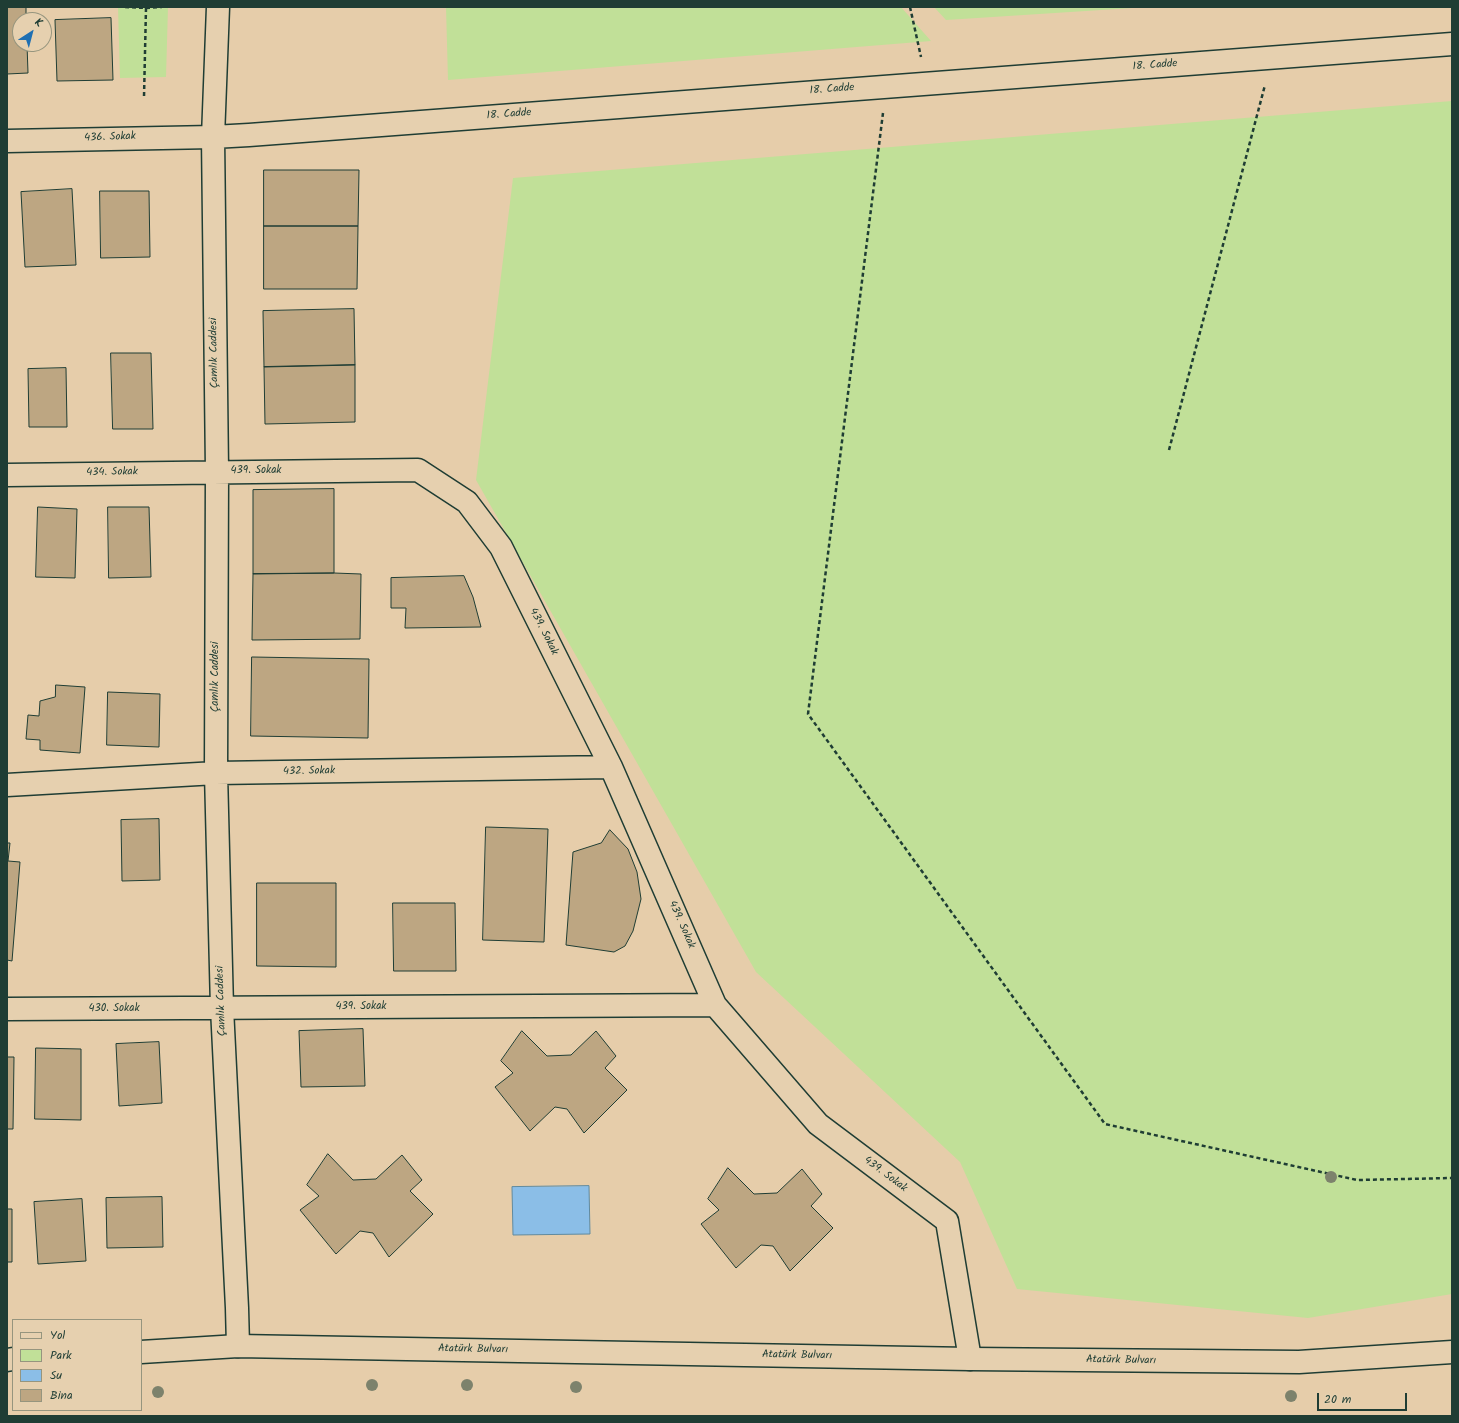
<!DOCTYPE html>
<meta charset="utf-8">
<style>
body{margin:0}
#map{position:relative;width:1459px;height:1423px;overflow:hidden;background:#e6cdaa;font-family:Kalam,sans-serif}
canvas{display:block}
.frame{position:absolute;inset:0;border:8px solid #1f3d34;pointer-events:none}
.legend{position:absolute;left:12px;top:1319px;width:130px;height:92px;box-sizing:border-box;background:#e6d0af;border:1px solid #96957e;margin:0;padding:5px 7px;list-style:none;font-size:12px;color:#1f3d34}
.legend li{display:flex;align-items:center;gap:8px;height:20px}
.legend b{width:20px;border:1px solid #96957e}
.north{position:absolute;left:12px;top:12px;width:40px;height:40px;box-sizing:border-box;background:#e6d0af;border:1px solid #96957e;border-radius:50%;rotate:36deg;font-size:11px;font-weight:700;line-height:16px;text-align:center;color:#1f3d34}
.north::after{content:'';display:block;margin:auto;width:14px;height:18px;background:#1f6fb2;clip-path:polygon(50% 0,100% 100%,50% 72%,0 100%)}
.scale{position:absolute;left:1317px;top:1393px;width:90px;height:18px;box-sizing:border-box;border:2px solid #1f3d34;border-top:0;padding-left:5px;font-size:12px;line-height:14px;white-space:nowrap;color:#1f3d34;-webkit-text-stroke:3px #e6d0af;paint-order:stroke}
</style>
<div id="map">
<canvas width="1459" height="1423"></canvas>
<div class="frame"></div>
<ul class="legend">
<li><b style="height:5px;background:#e6d0af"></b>Yol</li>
<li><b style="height:11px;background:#c1e098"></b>Park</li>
<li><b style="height:11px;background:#8bbee7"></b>Su</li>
<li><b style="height:11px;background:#bda682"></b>Bina</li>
</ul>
<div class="north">K</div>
<div class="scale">20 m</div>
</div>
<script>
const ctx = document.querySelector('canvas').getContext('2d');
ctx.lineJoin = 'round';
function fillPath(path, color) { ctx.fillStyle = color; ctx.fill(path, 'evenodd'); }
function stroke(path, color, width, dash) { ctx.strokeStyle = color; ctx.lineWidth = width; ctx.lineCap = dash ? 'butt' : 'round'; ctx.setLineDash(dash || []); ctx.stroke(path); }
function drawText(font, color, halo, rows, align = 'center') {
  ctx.font = font + ' Kalam,sans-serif'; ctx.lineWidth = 4; ctx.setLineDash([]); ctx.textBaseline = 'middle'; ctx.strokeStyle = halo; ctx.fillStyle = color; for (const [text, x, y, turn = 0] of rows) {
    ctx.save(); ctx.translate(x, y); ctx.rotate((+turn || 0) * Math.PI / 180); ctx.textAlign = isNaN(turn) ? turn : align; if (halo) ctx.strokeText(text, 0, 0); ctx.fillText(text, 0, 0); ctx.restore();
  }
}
const green = new Path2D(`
 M118 7H168L166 77 120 78Z
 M446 7H901L931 41 448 80Z
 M934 7H1148L946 20Z
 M1452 101V1294L1308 1318 1017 1289 960 1162 756 972 476 480 513 178Z`);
const water = new Path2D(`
 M589 1186 590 1234 513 1235 512 1187Z`);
const building = new Path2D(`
 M7 7H26V20H20V44H27L28 73 7 74Z
 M111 18 113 80 57 81 55 20Z
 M264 170H359L358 226H264Z
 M72 189 76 265 25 267 21 192Z
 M100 191H149L150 257 101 258Z
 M264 226H358L357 289H264Z
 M354 309 355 365 264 367 263 311Z
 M111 353H151L153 429H113Z
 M355 365V422L265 424 264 367Z
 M66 368 67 427H29L28 369Z
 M334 489V573L253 574V490Z
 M38 507 77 509 75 578 36 577Z
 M108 507H149L151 577 109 578Z
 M334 573 361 574 360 639 252 640 253 574Z
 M464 576 473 597 481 627 405 628 406 608H391V578Z
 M252 657 369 659 368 738 251 736Z
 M56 685 85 687 80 753 40 750V740L26 739 28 715 39 716 40 701 55 697Z
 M108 692 160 694 159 747 107 745Z
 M159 819 160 880 122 881 121 820Z
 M486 827 548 829 544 942 483 940Z
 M610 830 628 849 637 872 641 899 633 931 625 946 614 952 566 945 573 852 601 843Z
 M7 843H10L8 861 20 862 12 961 7 960Z
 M257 883H336V967L257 966Z
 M393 903H455L456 971H394Z
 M363 1029 365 1086 301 1087 299 1031Z
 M522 1031 547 1056 571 1055 596 1031 616 1056 605 1068 627 1090 584 1133 567 1109 555 1107 530 1131 495 1087 513 1073 501 1061Z
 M159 1042 162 1103 119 1106 116 1044Z
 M36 1048 81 1049V1120L35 1119Z
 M7 1057H14L13 1129H7Z
 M328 1154 353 1180 376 1179 402 1155 422 1180 410 1191 433 1214 389 1257 373 1233 360 1231 336 1254 300 1210 319 1196 307 1185Z
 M728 1168 754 1194 777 1193 802 1169 822 1194 811 1206 833 1228 790 1271 773 1246 761 1245 736 1268 701 1224 719 1210 708 1199Z
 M162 1197 163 1247 107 1248 106 1198Z
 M82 1199 86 1261 38 1264 34 1202Z
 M7 1209H12V1262H7Z`);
const path = new Path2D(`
 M125 7 146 8 144 97
 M910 7 921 57
 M146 8 162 7
 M883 113 808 714 1105 1124 1357 1180 1452 1178
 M1169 450 1265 85`);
const minor = new Path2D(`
 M218 7 213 137 217 471 216 773 222 1008 237 1308 238 1346
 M7 141 213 137 249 135 1452 44
 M7 475 418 470 467 502 501 547 611 767 715 1005 818 1124 947 1221 970 1359
 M7 785 216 773 611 767
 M7 1009 715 1005`);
const major = new Path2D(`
 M141 1352 238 1346 970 1359 1299 1362 1452 1352
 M7 1360 13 1359`);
const trees = [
 [1331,1177],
 [372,1385],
 [467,1385],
 [576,1387],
 [158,1392],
 [1291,1396]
];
const streetNames = [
 ["18. Cadde",1155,66,-4],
 ["18. Cadde",832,90,-4],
 ["18. Cadde",509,115,-4],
 ["436. Sokak",110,138,-2],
 ["Çamlık Caddesi",215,353,-91],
 ["439. Sokak",256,471],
 ["434. Sokak",112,473,-1],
 ["439. Sokak",543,632,63],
 ["Çamlık Caddesi",216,677,-90],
 ["432. Sokak",309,772,-1],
 ["439. Sokak",681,925,66],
 ["Çamlık Caddesi",222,1001,-92],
 ["439. Sokak",361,1007],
 ["430. Sokak",114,1009],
 ["439. Sokak",885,1175,37],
 ["Atatürk Bulvarı",473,1350,1],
 ["Atatürk Bulvarı",797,1356,1],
 ["Atatürk Bulvarı",1121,1361,1]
];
fillPath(green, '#c1e098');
fillPath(water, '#8bbee7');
stroke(water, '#608a9f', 1);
fillPath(building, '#bda682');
stroke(building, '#1f3d34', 1);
stroke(minor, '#1f3d34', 25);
stroke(major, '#1f3d34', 25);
stroke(path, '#1f3d34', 2.5, [4, 3]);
stroke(minor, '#e6d0af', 22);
stroke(major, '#e6d0af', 22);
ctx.fillStyle = '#7d826c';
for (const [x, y] of trees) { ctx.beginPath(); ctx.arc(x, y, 6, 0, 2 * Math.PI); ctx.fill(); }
drawText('11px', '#1f3d34', '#e6d0af', streetNames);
</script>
